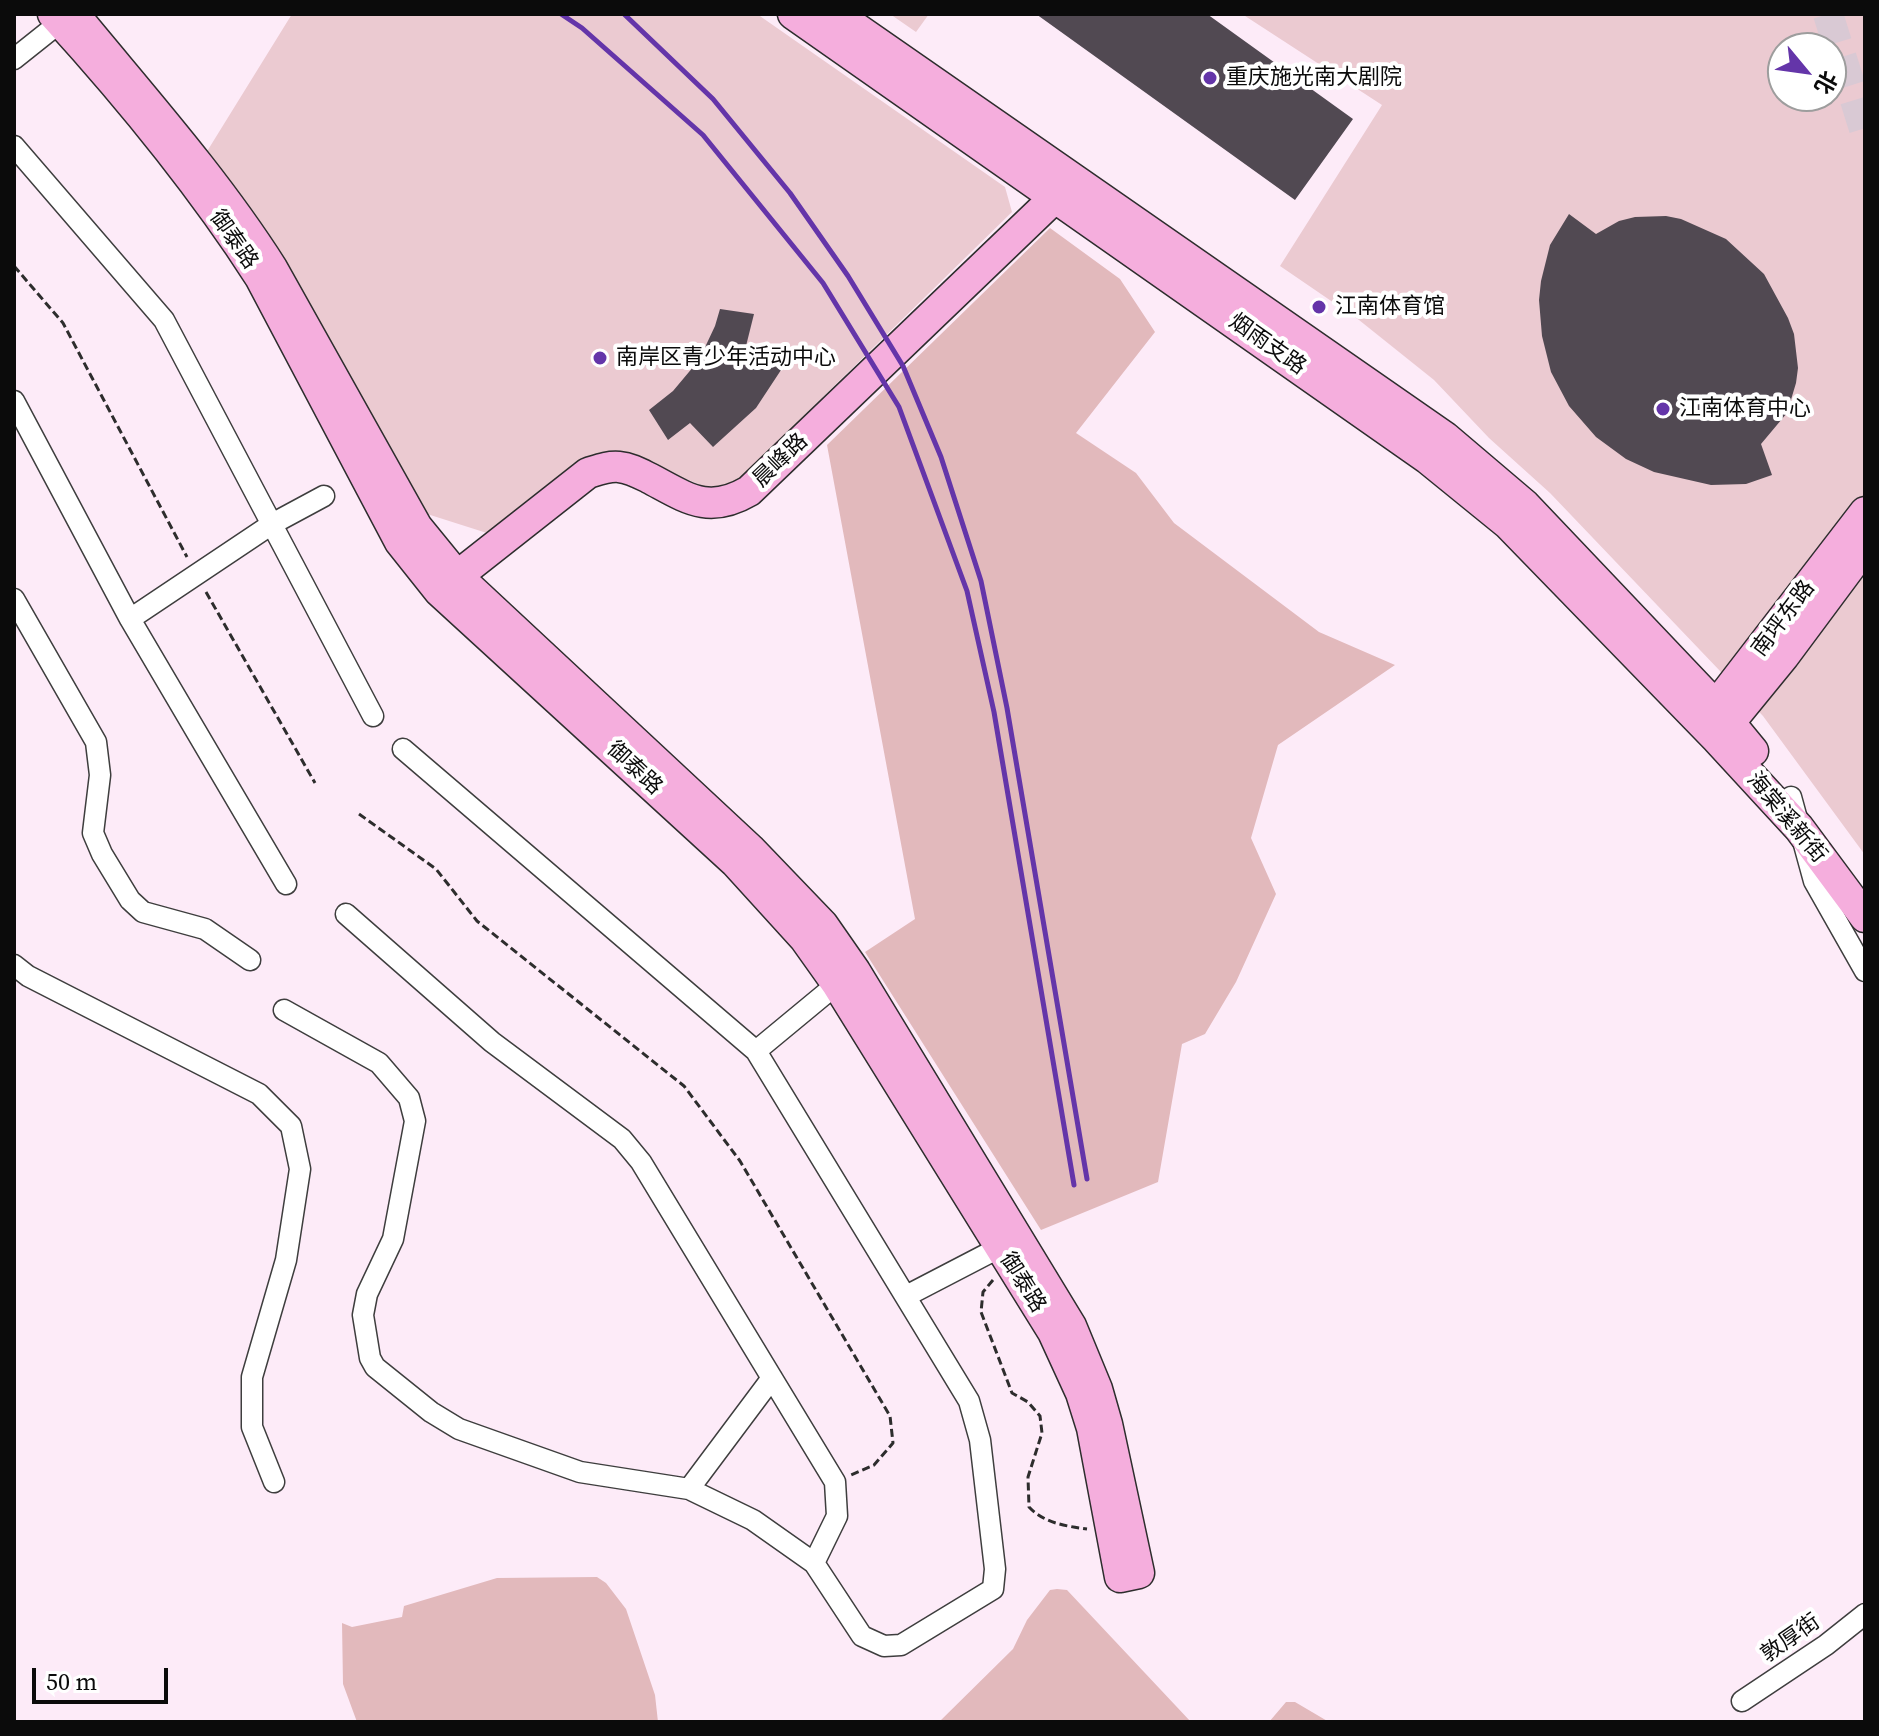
<!DOCTYPE html>
<meta charset="utf-8">
<style>
body{margin:0}
#map{position:relative;width:1879px;height:1736px;overflow:hidden;background:#fdebf8;font-family:"Source Serif 4","Noto Sans SC",serif}
canvas{display:block}
.frame{position:absolute;inset:0;border:16px solid #0b0b0b;pointer-events:none}
.north{position:absolute;left:1767px;top:32px;width:80px;height:80px;box-sizing:border-box;background:#fff;border:2px solid #9d9d9d;border-radius:50%;rotate:119deg;font-size:22px;font-weight:700;line-height:32px;text-align:center;color:#0b0b0b}
.north::after{content:'';display:block;margin:auto;width:28px;height:36px;background:#6435a9;clip-path:polygon(50% 0,100% 100%,50% 72%,0 100%)}
.scale{position:absolute;left:32px;top:1668px;width:136px;height:36px;box-sizing:border-box;border:4px solid #0b0b0b;border-top:0;padding-left:10px;font-size:24px;line-height:28px;white-space:nowrap;color:#0b0b0b;-webkit-text-stroke:6px #fff;paint-order:stroke}
</style>
<div id="map">
<canvas width="1879" height="1736"></canvas>
<div class="frame"></div>
<div class="north">北</div>
<div class="scale">50 m</div>
</div>
<script>
const ctx = document.querySelector('canvas').getContext('2d');
ctx.lineJoin = 'round';
function fillPath(path, color) { ctx.fillStyle = color; ctx.fill(path, 'evenodd'); }
function stroke(path, color, width, dash) { ctx.strokeStyle = color; ctx.lineWidth = width; ctx.lineCap = dash ? 'butt' : 'round'; ctx.setLineDash(dash || []); ctx.stroke(path); }
function drawText(font, color, halo, rows, align = 'center') {
  ctx.font = font + ' "Source Serif 4","Noto Sans SC",serif'; ctx.lineWidth = 8; ctx.setLineDash([]); ctx.textBaseline = 'middle'; ctx.strokeStyle = halo; ctx.fillStyle = color; for (const [text, x, y, turn = 0] of rows) {
    ctx.save(); ctx.translate(x, y); ctx.rotate((+turn || 0) * Math.PI / 180); ctx.textAlign = isNaN(turn) ? turn : align; if (halo) ctx.strokeText(text, 0, 0); ctx.fillText(text, 0, 0); ctx.restore();
  }
}
const green = new Path2D(`
 M1050 228 1120 279 1155 332 1076 433 1136 473 1174 523 1319 632 1395 665 1278 745 1251 838 1276 894 1236 982 1205 1034 1182 1044 1158 1182 1041 1230 865 952 915 919 827 445Z
 M597 1577 606 1583 626 1609 655 1695 658 1722H357L343 1684 342 1623 352 1627 402 1617 404 1606 497 1578Z
 M1057 1589 1067 1590 1191 1722H939L1013 1649 1027 1620 1050 1590Z
 M1286 1702H1295L1329 1722H1269Z`);
const pitch = new Path2D(`
 M292 14H757L1005 187 1012 212 741 477 728 485 710 489 622 452 608 453 490 534 424 513 260 225 206 153Z
 M890 14H929L916 32Z
 M1242 14H1865V855L1763 716 1550 493 1489 438 1434 380 1359 320 1280 266 1382 105ZM1783 48H1831V96H1783Z`);
const building = new Path2D(`
 M1036 14H1207L1353 119 1295 200Z
 M1569 214 1596 234 1619 221 1635 217 1666 216 1681 219 1726 239 1764 274 1788 318 1794 334 1798 368 1796 383 1787 413 1761 444 1772 475 1746 484 1711 485 1654 472 1626 459 1596 437 1569 406 1551 372 1542 336 1539 300 1541 281 1550 245Z
 M720 309 754 314 745 350 783 367 756 408 713 447 690 423 668 440 649 410 673 391 699 360 715 326Z`);
const secondaryTunnel = new Path2D(`
 M1828 14 1865 132`);
const path = new Path2D(`
 M14 266 63 323 187 557
 M206 592 315 783
 M359 814 436 869 477 921 684 1086 740 1161 890 1416 893 1443 874 1465 851 1475
 M993 1280 983 1292 981 1312 1012 1393 1028 1402 1040 1416 1042 1433 1028 1477 1029 1507C1044 1523 1065 1526 1087 1529`);
const street = new Path2D(`
 M14 59 68 16
 M14 146 164 320 373 716
 M14 401 130 619 286 884
 M14 599 96 742 100 775 93 833 102 854 130 900 143 912 205 929 250 960
 M130 619 272 524 324 496
 M1791 797 1814 881 1865 971
 M346 914 492 1042 622 1139 641 1162 835 1482 837 1516 814 1563
 M14 965 28 976 259 1094 291 1126 300 1169 286 1260 252 1377V1427L274 1482
 M284 1010 379 1063 409 1098 415 1121 393 1239 367 1294 363 1315 370 1358 375 1367 431 1412 459 1429 580 1472 689 1489 753 1520 814 1563 862 1636 884 1646 901 1645 993 1589 995 1569 980 1440 969 1401 756 1051 403 749
 M756 1051 837 984
 M906 1296 1010 1242
 M689 1489 772 1378
 M1742 1701 1826 1645 1865 1614`);
const secondary = new Path2D(`
 M53 14C125 93 202 187 260 277L400 542 439 591 735 862 805 939 837 984 1053 1332 1081 1393 1092 1428 1120 1577 1139 1573 1107 1424 1097 1389 1071 1326 855 971 823 925 750 849 457 576 417 527 272 268C214 177 142 97 74 14
 M793 14 1428 459 1508 524 1717 739 1799 828 1865 917
 M836 14 1445 437 1525 505 1716 706 1753 751
 M442 588 588 473C598 470 608 466 619 467 630 468 639 473 649 478 687 498 708 515 749 491L1070 183
 M1705 720 1865 512
 M1717 738 1784 656 1865 547`);
const rail = new Path2D(`
 M561 14 582 28 703 135 823 283 899 407 967 591 994 712 1074 1185
 M624 14 713 99 790 193 848 276 903 366 941 457 981 581 1007 708 1087 1179`);
const markers = [
 [1210,78,8,"#6435a9"],
 [1319,307,8,"#6435a9"],
 [600,358,8,"#6435a9"],
 [1663,409,8,"#6435a9"]
];
const poiNames = [
 ["重庆施光南大剧院",1226,78],
 ["江南体育馆",1335,307],
 ["南岸区青少年活动中心",616,358],
 ["江南体育中心",1679,409]
];
const streetNames = [
 ["御泰路",233,240,55],
 ["烟雨支路",1267,345,35],
 ["晨峰路",781,461,-44],
 ["南坪东路",1784,619,-53],
 ["御泰路",634,769,43],
 ["海棠溪新街",1786,818,50],
 ["御泰路",1022,1283,58],
 ["敦厚街",1791,1639,-35]
];
fillPath(green, '#e2b9bc');
fillPath(pitch, '#ebcad1');
fillPath(building, '#514952');
stroke(secondaryTunnel, '#d9c9d4', 30, [30, 15]);
stroke(street, '#3e3e3e', 23);
stroke(secondary, '#2d2d2d', 33);
stroke(path, '#2d2d2d', 3, [8, 4]);
stroke(street, '#fff', 20);
stroke(secondary, '#f5aedd', 30);
stroke(rail, '#6435a9', 5);
for (const [x, y, r, color] of markers) { const dot = new Path2D(); dot.arc(x, y, r, 0, 2 * Math.PI); ctx.fillStyle = color; ctx.fill(dot); stroke(dot, '#fff', 3); }
drawText('22px', '#0b0b0b', '#fff', poiNames, 'left');
drawText('22px', '#0b0b0b', '#fff', streetNames);
</script>
